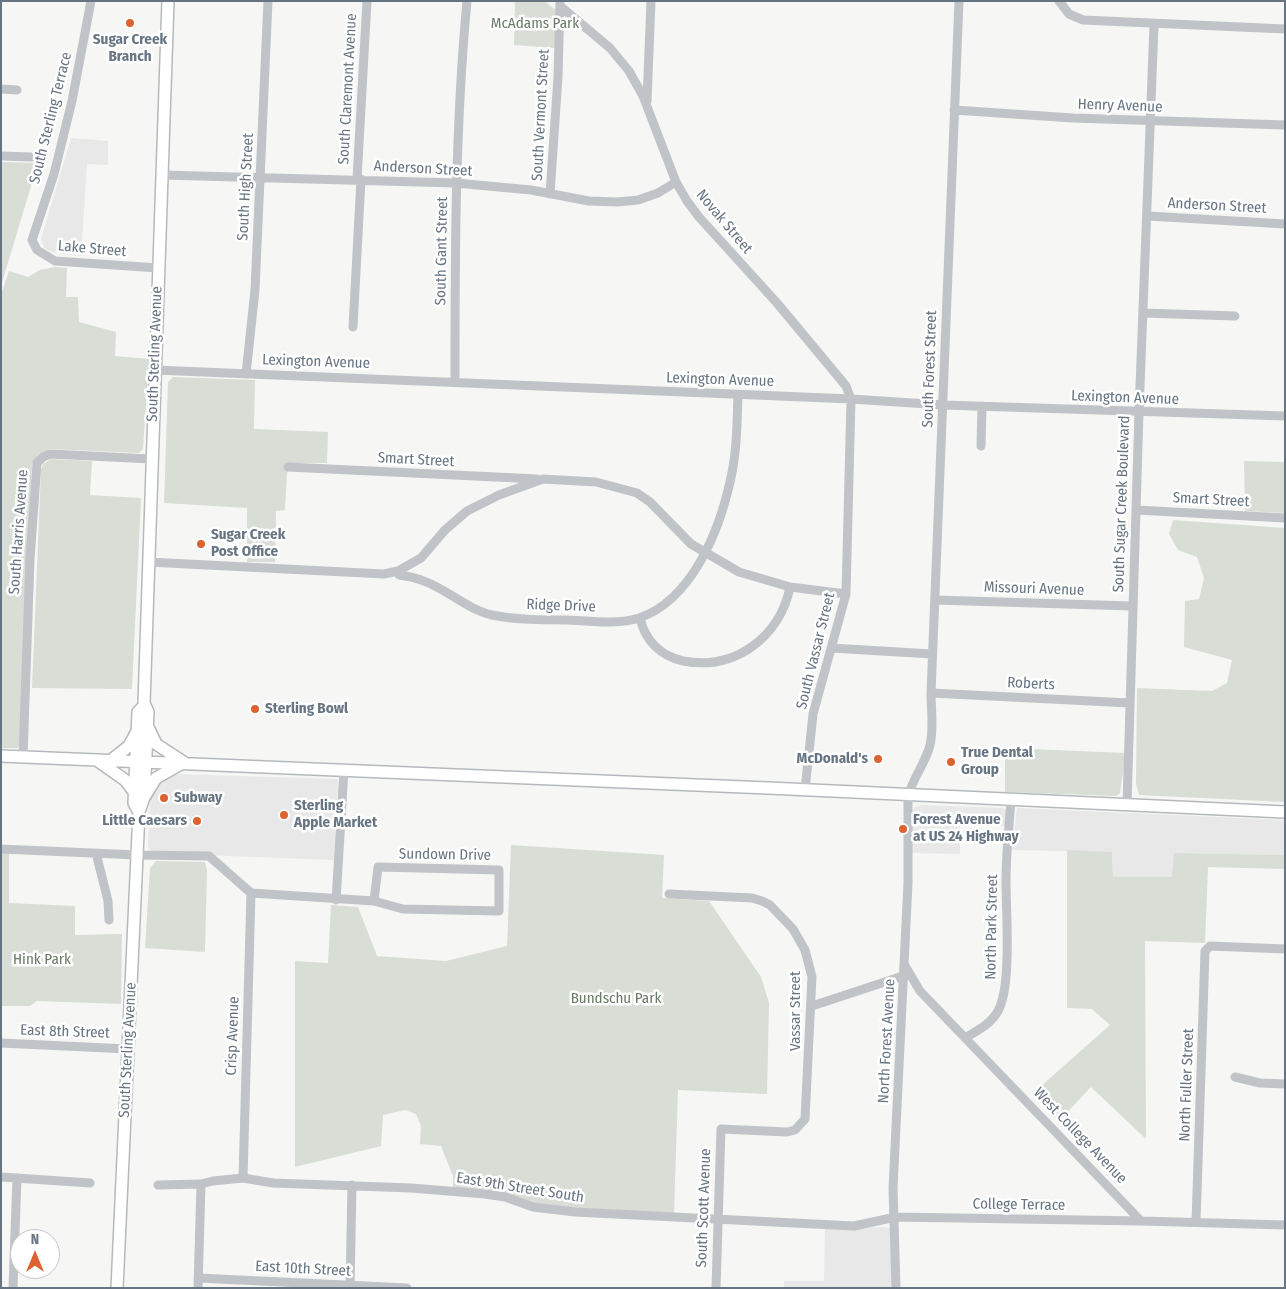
<!DOCTYPE html>
<style>
body{margin:0}
#map{position:relative;width:1286px;height:1289px;overflow:hidden;background:#f6f7f4;font-family:"Fira Sans Condensed",sans-serif}
canvas{display:block}
.frame{position:absolute;inset:0;border:2px solid #677583;pointer-events:none}
.north{position:absolute;left:10px;top:1229px;width:50px;height:50px;box-sizing:border-box;background:#fff;border:1px solid #c2c8cd;border-radius:50%;rotate:0deg;font-size:14px;font-weight:700;line-height:20px;text-align:center;color:#677583}
.north::after{content:'';display:block;margin:auto;width:18px;height:22px;background:#dc622f;clip-path:polygon(50% 0,100% 100%,50% 72%,0 100%)}
</style>
<div id="map">
<canvas width="1286" height="1289"></canvas>
<div class="frame"></div>
<div class="north">N</div>
</div>
<script>
const ctx = document.querySelector('canvas').getContext('2d');
ctx.lineJoin = 'round';
function fillPath(path, color) { ctx.fillStyle = color; ctx.fill(path, 'evenodd'); }
function stroke(path, color, width, dash) { ctx.strokeStyle = color; ctx.lineWidth = width; ctx.lineCap = dash ? 'butt' : 'round'; ctx.setLineDash(dash || []); ctx.stroke(path); }
function drawText(font, color, halo, rows, align = 'center') {
  ctx.font = font + ' "Fira Sans Condensed",sans-serif'; ctx.lineWidth = 5; ctx.setLineDash([]); ctx.textBaseline = 'middle'; ctx.strokeStyle = halo; ctx.fillStyle = color; for (const [text, x, y, turn = 0] of rows) {
    ctx.save(); ctx.translate(x, y); ctx.rotate((+turn || 0) * Math.PI / 180); ctx.textAlign = isNaN(turn) ? turn : align; if (halo) ctx.strokeText(text, 0, 0); ctx.fillText(text, 0, 0); ctx.restore();
  }
}
const built = new Path2D(`
 M71 138 108 141V165L87 164 81 256 55 253 45 249 41 239Z
 M172 774 338 779 334 860 153 853 148 847 150 794 154 784Z
 M922 805 1003 808 1006 810V826L960 824V854L911 853 912 812 915 807Z
 M1017 808 1285 820V855L1174 853 1173 877H1113L1112 852 1012 850Z
 M885 1227 891 1229 893 1288H784V1281H824L825 1229Z`);
const green = new Path2D(`
 M515 1H544L556 10 555 48 514 45Z
 M1 162 38 163 1 286Z
 M55 267 67 268 66 297H78L79 322 116 332 115 356 149 359 143 449 139 453 49 449 38 455 32 464 21 743 18 748H1V294L9 271 28 277 40 270Z
 M173 377 255 380 254 429 328 432 327 463H297L287 473 285 510 276 511 275 562H247V508L164 503 168 382Z
 M51 459 92 461 90 495 141 498 132 689 32 688 41 470 43 464Z
 M1244 461 1285 462V513L1245 511Z
 M1173 520 1285 528V802L1139 795 1136 784 1137 688 1212 691 1227 683 1232 660 1184 647 1185 601 1199 599 1204 578 1197 557 1178 550 1169 534Z
 M1005 748 1126 753 1120 793 1116 796 1005 792Z
 M511 845 664 855 662 898 709 901 761 977 769 1003 767 1094 678 1090 674 1214 580 1210 532 1204 453 1187V1176L441 1146 420 1144 421 1126 416 1114 405 1110 383 1115 381 1146 295 1167V961L328 963 331 905 358 907 377 956 446 961 507 946Z
 M1 849H9V903L75 906V935L122 934 121 1004 37 1001 30 1006H1Z
 M1067 850 1112 852 1113 877H1172L1174 853 1285 855V869L1208 867 1205 943 1145 941 1146 1139 1091 1087 1059 1121 1032 1094 1110 1025 1092 1009 1067 1008Z
 M156 861 205 862 207 870 205 952 145 948 150 868Z`);
const minor = new Path2D(`
 M91 1 72 101 54 174 32 240 37 250 55 261 158 268
 M1059 1 1069 14 1083 20 1285 29
 M560 6 610 48 629 71 643 96 676 182 687 201 699 217 777 303 846 386 851 399 846 594 813 714 805 790
 M1 89 17 90
 M647 101 651 1
 M954 110 1073 118 1285 125
 M1 156 31 157
 M162 175 456 183 531 190 589 201 617 202 638 200 658 193 676 182
 M357 179 367 1
 M550 194 558 77 560 1
 M1148 216 1285 224
 M1143 313 1235 316
 M353 327 361 179
 M155 370 851 399 943 405 1285 416
 M246 374 255 290 268 1
 M455 382C455 255 455 128 467 1
 M981 446 982 406
 M288 467 537 479
 M1136 510 1285 518
 M148 562 384 574 398 571 421 558 445 530 467 511 499 495 543 479 596 482 637 493 650 502 691 544 739 572 790 587 846 594
 M398 571 399 575C406 576 414 577 421 580 446 588 466 609 492 615 516 620 543 620 568 620 590 621 618 625 639 618 692 600 719 531 730 482 737 453 737 424 738 395
 M935 600 1132 606
 M640 618C645 641 661 656 683 661 735 671 780 637 790 587
 M831 648 932 654
 M931 693 1130 703
 M23 757 30 559 37 463 43 457 50 454 152 459
 M1127 805 1139 412 1154 25
 M1 849 137 855 209 856 251 893 374 901
 M96 853 108 901 109 920
 M378 867 499 870V911L403 909 374 901Z
 M669 894 752 898 762 901 770 905 793 929 805 950 812 977 805 1119 795 1130 787 1132 721 1129 716 1288
 M336 900 344 770
 M904 964 920 991 1141 1221 1285 1225
 M812 1006 903 976
 M965 1038C978 1030 991 1024 998 1011 1012 986 1006 912 1006 881 1006 854 1009 827 1011 800
 M1 1043 128 1049
 M1235 1077 1260 1083 1285 1084
 M1 1177 90 1183
 M243 1178 251 893
 M158 1185 201 1184 213 1181 243 1178 273 1183 411 1188 485 1194 505 1197 533 1207 575 1212 854 1226 896 1217 1141 1221
 M1196 1222 1205 951 1210 946 1285 949
 M198 1278 407 1288
 M13 1288 17 1178
 M198 1288 201 1184
 M350 1288 352 1185
 M896 1288 893 1188 908 883V796C913 778 927 760 930 745 934 729 931 709 931 693L959 1`);
const major = new Path2D(`
 M148 727 156 744 185 763
 M1 756 768 788 1285 812
 M98 761 125 780 135 793
 M110 761 129 746 136 733
 M145 796 156 778 181 764
 M139 812 134 803 138 712 144 706
 M117 1288 139 812 144 797 148 712 144 703 168 1`);
const markers = [
 [130,23,5,"#dc622f"],
 [201,544,5,"#dc622f"],
 [255,709,5,"#dc622f"],
 [878,759,5,"#dc622f"],
 [951,762,5,"#dc622f"],
 [164,798,5,"#dc622f"],
 [284,815,5,"#dc622f"],
 [197,821,5,"#dc622f"],
 [903,829,5,"#dc622f"]
];
const parkNames = [
 ["McAdams Park",535,24],
 ["Hink Park",42,960],
 ["Bundschu Park",616,999]
];
const poiNames = [
 ["Sugar Creek",130,40,"center"],
 ["Branch",130,57,"center"],
 ["Sugar Creek",211,535],
 ["Post Office",211,552],
 ["Sterling Bowl",265,709],
 ["True Dental",961,753],
 ["Group",961,770],
 ["McDonald's",868,759,"right"],
 ["Subway",174,798],
 ["Sterling",294,806],
 ["Apple Market",294,823],
 ["Forest Avenue",913,820],
 ["at US 24 Highway",913,837],
 ["Little Caesars",187,821,"right"]
];
const streetNames = [
 ["South Claremont Avenue",348,89,-87],
 ["Henry Avenue",1120,106,2],
 ["South Vermont Street",541,115,-87],
 ["South Sterling Terrace",51,118,-76],
 ["Anderson Street",423,169,3],
 ["South High Street",246,187,-87],
 ["Anderson Street",1217,206,3],
 ["Novak Street",724,222,50],
 ["Lake Street",92,249,5],
 ["South Gant Street",442,251,-89],
 ["South Sterling Avenue",155,354,-88],
 ["Lexington Avenue",316,362,2],
 ["South Forest Street",930,369,-88],
 ["Lexington Avenue",720,380,2],
 ["Lexington Avenue",1125,398,2],
 ["Smart Street",416,460,3],
 ["Smart Street",1211,500,3],
 ["South Sugar Creek Boulevard",1122,504,-88],
 ["South Harris Avenue",19,532,-86],
 ["Missouri Avenue",1034,589,2],
 ["Ridge Drive",561,606,2],
 ["South Vassar Street",816,651,-76],
 ["Roberts",1031,684,3],
 ["Sundown Drive",445,855,1],
 ["North Park Street",992,927,-89],
 ["Vassar Street",796,1011,-90],
 ["East 8th Street",65,1032,2],
 ["Crisp Avenue",233,1036,-88],
 ["North Forest Avenue",887,1041,-87],
 ["South Sterling Avenue",128,1050,-87],
 ["North Fuller Street",1187,1085,-88],
 ["West College Avenue",1080,1136,46],
 ["East 9th Street South",520,1188,9],
 ["College Terrace",1019,1205,1],
 ["South Scott Avenue",704,1208,-88],
 ["East 10th Street",303,1269,3]
];
fillPath(built, '#e7e8e7');
fillPath(green, '#d8ddd5');
stroke(major, '#b5b9bd', 14);
stroke(minor, '#c0c3c7', 9);
stroke(major, '#fff', 11);
for (const [x, y, r, color] of markers) { const dot = new Path2D(); dot.arc(x, y, r, 0, 2 * Math.PI); ctx.fillStyle = color; ctx.fill(dot); stroke(dot, '#fff', 2); }
drawText('15px', '#687b65', '#fff', parkNames);
drawText('bold 15px', '#677583', '#fff', poiNames, 'left');
drawText('15px', '#677583', '#fff', streetNames);
</script>
